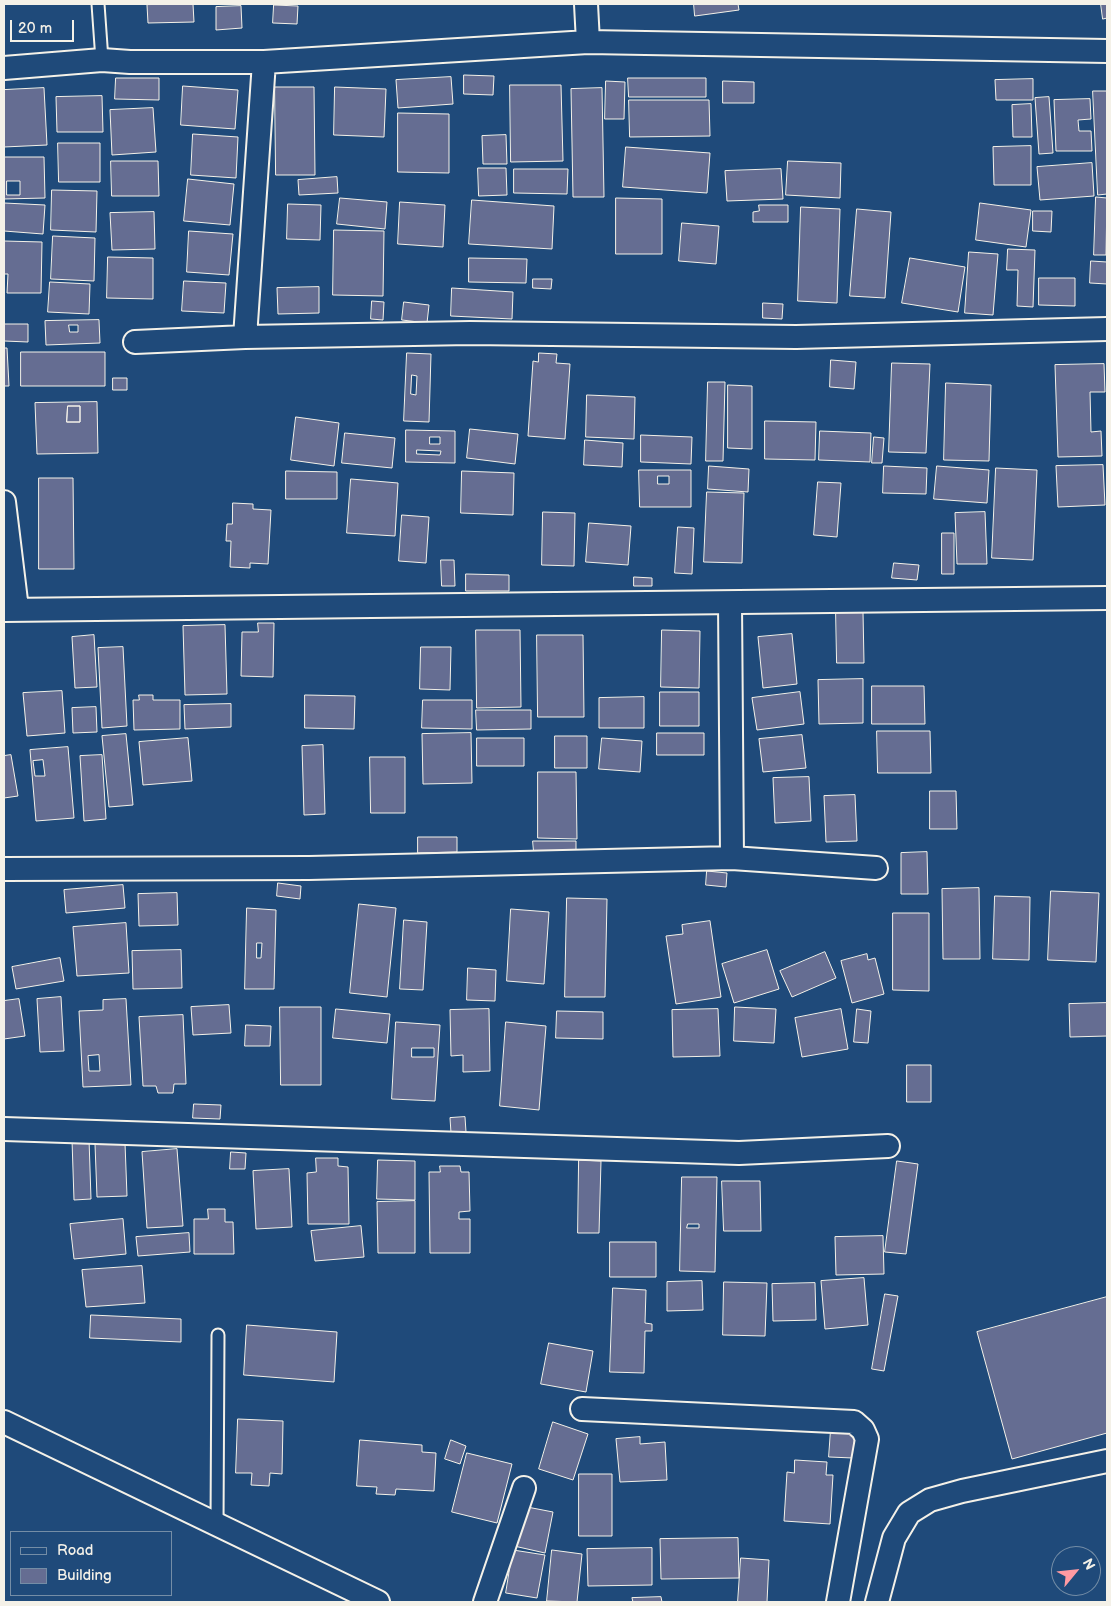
<!DOCTYPE html>
<style>
body{margin:0}
#map{position:relative;width:1111px;height:1606px;overflow:hidden;background:#1f4a7a;font-family:"Balsamiq Sans",sans-serif}
canvas{display:block}
.frame{position:absolute;inset:0;border:5px solid #f4f1e8;pointer-events:none}
.legend{position:absolute;left:10px;top:1531px;width:162px;height:65px;box-sizing:border-box;background:#1f4a7a;border:1px solid #748da6;margin:0;padding:6px 9px;list-style:none;font-size:15px;color:#f4f1e8}
.legend li{display:flex;align-items:center;gap:10px;height:25px}
.legend b{width:25px;border:1px solid #748da6}
.north{position:absolute;left:1051px;top:1546px;width:50px;height:50px;box-sizing:border-box;background:#1f4a7a;border:1px solid #748da6;border-radius:50%;rotate:62deg;font-size:14px;font-weight:700;line-height:20px;text-align:center;color:#f4f1e8}
.north::after{content:'';display:block;margin:auto;width:18px;height:22px;background:#ff9aa2;clip-path:polygon(50% 0,100% 100%,50% 72%,0 100%)}
.scale{position:absolute;left:10px;top:20px;width:64px;height:22px;box-sizing:border-box;border:2px solid #f4f1e8;border-top:0;padding-left:6px;font-size:15px;line-height:18px;white-space:nowrap;color:#f4f1e8;-webkit-text-stroke:4px #1f4a7a;paint-order:stroke}
</style>
<div id="map">
<canvas width="1111" height="1606"></canvas>
<div class="frame"></div>
<ul class="legend">
<li><b style="height:6px;background:#1f4a7a"></b>Road</li>
<li><b style="height:14px;background:#656d92"></b>Building</li>
</ul>
<div class="north">N</div>
<div class="scale">20 m</div>
</div>
<script>
const ctx = document.querySelector('canvas').getContext('2d');
ctx.lineJoin = 'round';
function fillPath(path, color) { ctx.fillStyle = color; ctx.fill(path, 'evenodd'); }
function stroke(path, color, width, dash) { ctx.strokeStyle = color; ctx.lineWidth = width; ctx.lineCap = dash ? 'butt' : 'round'; ctx.setLineDash(dash || []); ctx.stroke(path); }
const building = new Path2D(`
 M193 4 194 22 148 23 147 5Z
 M694 4H738L739 10 695 16Z
 M1101 4H1107V18L1103 19Z
 M274 5 298 6 297 24 273 23Z
 M241 6 242 28 216 30V7Z
 M464 75 494 76 493 95 464 94Z
 M451 77 453 104 398 108 396 80Z
 M116 78H159V100L115 99Z
 M628 78H706V97H629Z
 M1033 79V100H996L995 80Z
 M606 81 625 82 624 119H605Z
 M723 81 754 82V103H723Z
 M510 85H561L563 161 511 162Z
 M183 86 238 90 235 129 181 125Z
 M275 87H314L315 175H276Z
 M335 87 386 89 384 137 334 135Z
 M44 88 47 145 4 147V90Z
 M602 88 604 197H573L571 89Z
 M1093 91H1107V194L1098 195Z
 M102 96 103 132H57L56 97Z
 M1049 97 1053 153 1039 154 1035 98Z
 M1090 99 1091 119 1078 120 1079 131H1091L1092 151H1056L1054 100Z
 M629 100H709L710 136 630 137Z
 M1031 104 1032 137H1013L1012 105Z
 M153 108 156 152 112 155 110 110Z
 M398 113 449 114V173L398 172Z
 M193 134 238 137 236 178 191 175Z
 M506 135 507 164H483L482 136Z
 M58 143H100V182H59Z
 M1031 146V185H994L993 147Z
 M626 147 710 153 707 193 623 187Z
 M4 157H44L45 198 4 199ZM7 181H20V195H7Z
 M111 161H158L159 196H112Z
 M788 161 841 163 840 198 786 195Z
 M1092 163 1094 196 1040 200 1037 167Z
 M478 168H506L507 195 479 196Z
 M514 169H568L567 194 514 193Z
 M781 169 783 199 727 201 725 171Z
 M337 177 338 193 299 195 298 180Z
 M188 179 234 184 230 225 184 221Z
 M52 190 97 191 96 232 51 230Z
 M1096 197 1107 198 1106 255H1094Z
 M340 198 387 202 385 229 337 224Z
 M616 198 662 199V254H616Z
 M472 200 554 206 552 249 469 244Z
 M400 202 445 205 443 247 398 244Z
 M4 203 45 205 43 234 4 231Z
 M980 203 1031 210 1026 247 976 240Z
 M288 204 321 205 320 240 287 239Z
 M759 205H788V222H753V212L759 211Z
 M801 207 840 209 837 303 798 301Z
 M857 209 891 212 885 298 850 296Z
 M1033 211H1052L1051 232 1033 231Z
 M154 212 155 249 112 250 110 213Z
 M682 223 719 226 716 264 679 261Z
 M334 230 384 231 383 296 333 295Z
 M189 231 233 234 229 275 187 272Z
 M53 236 95 238 94 281 51 279Z
 M4 241 42 242 41 293H7L8 274H4Z
 M1008 249 1035 250 1033 307 1017 306 1018 270H1007Z
 M969 252 998 254 993 315 965 313Z
 M108 257 153 258V299L107 298Z
 M469 258 527 259 526 283 469 282Z
 M910 258 965 267 958 312 902 303Z
 M1091 261 1107 262V284L1090 283Z
 M1039 278H1075V306L1039 305Z
 M533 279H552L551 289 533 288Z
 M184 281 226 283 224 313 182 311Z
 M50 282 90 284 89 314 48 312Z
 M319 287V313L278 314 277 288Z
 M452 288 513 292 512 319 451 316Z
 M372 301 384 302 383 320 371 319Z
 M404 302 429 305 427 323 402 320Z
 M763 303 783 304 782 319 763 318Z
 M99 320 100 343 46 345 45 321ZM69 325H78V332H70Z
 M4 324H28V342L4 341Z
 M4 348H7L9 386H4Z
 M21 352H105V386H21Z
 M407 353 431 354 429 422 404 421ZM412 375 417 376 416 395 411 394Z
 M539 353 557 354 556 363 570 364 565 439 528 436 533 361 538 362Z
 M831 360 856 362 854 389 830 387Z
 M892 363 930 364 926 453 889 452Z
 M1104 364 1105 392H1090L1091 432 1101 431 1102 456 1058 457 1055 365Z
 M113 378H127V390H113Z
 M708 382H725L723 461H706Z
 M946 383 991 385 989 461 944 460Z
 M728 385 752 386V449L728 448Z
 M587 395 635 397 634 439 586 437Z
 M97 402 98 453 37 454 35 403ZM68 406H80V422H67Z
 M68 406H80V422H67Z
 M296 417 339 423 334 466 291 460Z
 M765 421 816 422 815 460 765 459Z
 M470 429 518 434 515 464 467 458Z
 M406 430 455 431V463L406 462ZM430 437H440V444H430ZM417 450 441 451 440 455 417 454Z
 M820 431 871 433 870 462 819 460Z
 M345 433 395 438 392 468 342 463Z
 M641 435 692 437 691 464 641 462Z
 M874 437 884 438 882 463H872Z
 M585 440 623 443 622 467 584 465Z
 M1103 465 1105 505 1058 507 1056 466Z
 M709 466 749 469 748 492 708 489Z
 M884 466 927 468 926 494 883 493Z
 M937 466 989 470 987 503 934 499Z
 M996 468 1037 470 1033 560 992 558Z
 M639 470H691V507H640ZM658 476H669V484H658Z
 M286 471 337 472V499H286Z
 M462 471 514 473 513 515 461 513Z
 M39 478H73L74 569H39Z
 M351 479 398 483 395 536 347 533Z
 M818 482 841 483 837 537 814 535Z
 M707 492 744 493 742 563 704 562Z
 M233 503 253 504V509L271 510 268 564 250 563V568L230 567 231 541H226L227 524H232Z
 M543 512 575 513 574 566 542 565Z
 M985 512 987 564H957L955 513Z
 M402 515 429 517 426 563 399 561Z
 M589 523 631 526 628 565 586 562Z
 M678 527 694 528 692 574 675 573Z
 M942 533H954V574H942Z
 M441 560H454L455 586H442Z
 M894 563 919 565 917 580 892 578Z
 M466 574 509 575V591H466Z
 M634 577 652 578V586H634Z
 M836 612H863L864 663H837Z
 M258 623H274L273 677 241 676 242 632H258Z
 M225 625 227 694 185 695 183 626Z
 M476 630H520L521 707 477 708Z
 M662 630 700 631 699 688 661 687Z
 M792 634 797 684 763 688 758 637Z
 M94 635 97 687 75 688 72 637Z
 M537 635H583L584 717H538Z
 M123 647 127 726 102 728 98 648Z
 M421 647H451L450 690 420 689Z
 M863 679V723L819 724 818 680Z
 M872 686H924L925 724H872Z
 M62 691 65 733 27 736 23 693Z
 M660 692H699V726H660Z
 M800 692 804 724 757 730 752 698Z
 M139 695H153V700H180V729L134 730 133 700H139Z
 M305 695 355 696 354 729 305 728Z
 M644 697V728H599V698Z
 M423 700H472V729L422 728Z
 M231 704V727L185 729 184 705Z
 M96 707 97 732 73 733 72 708Z
 M476 710H531V729L477 730Z
 M877 731H930L931 773H878Z
 M471 733 472 783 423 784 422 734Z
 M657 733H704V755H657Z
 M126 734 133 805 109 807 102 736Z
 M802 735 806 768 763 772 759 739Z
 M555 736H587V768H555Z
 M188 738 192 781 143 785 139 742Z
 M477 738H524V766H477Z
 M602 738 642 741 640 772 599 769Z
 M323 745 325 814 304 815 302 746Z
 M68 747 74 818 36 821 30 750ZM43 760 45 776H35L33 761Z
 M11 755 18 796 4 798V756Z
 M102 755 106 819 84 821 80 756Z
 M370 757H405V813H371Z
 M538 772H576L577 839 538 838Z
 M809 777 811 821 775 823 773 778Z
 M930 791H956L957 829H930Z
 M855 795 857 841 826 842 824 796Z
 M418 837H457V852L418 853Z
 M533 841H576V852H534Z
 M927 852 928 894H901V853Z
 M707 871 727 873 726 887 706 885Z
 M278 883 301 886 300 899 277 896Z
 M123 885 125 908 66 913 64 890Z
 M979 888 980 959H943L942 889Z
 M1051 891 1099 893 1096 962 1048 960Z
 M177 893 178 925 139 926 138 894Z
 M995 896 1030 897 1029 960 993 959Z
 M567 898 607 899 605 997H565Z
 M359 904 396 908 387 997 350 993Z
 M247 908 276 910 274 989H245ZM257 943H262L261 958H257Z
 M511 909 549 912 544 984 507 981Z
 M893 913H929V991L893 990Z
 M404 920 427 922 423 990 400 989Z
 M710 921 721 997 676 1004 666 936 683 934 682 925Z
 M126 923 129 973 77 976 73 927Z
 M181 950 182 988 133 989 132 951Z
 M767 950 779 989 734 1003 722 964Z
 M825 952 836 978 792 997 780 971Z
 M867 954 868 960 875 958 884 994 852 1003 841 961Z
 M60 958 64 981 16 989 12 967Z
 M468 968 496 970 495 1001 467 1000Z
 M61 997 64 1051 40 1052 37 999Z
 M19 999 25 1036 4 1039V1001Z
 M126 999 131 1085 83 1087 79 1011 103 1010V1000ZM99 1055 100 1071H89L88 1056Z
 M1107 1003V1036L1070 1037 1069 1004Z
 M229 1005 231 1033 193 1035 191 1007Z
 M280 1007H321V1085H281Z
 M735 1007 776 1009 774 1043 734 1041Z
 M336 1009 390 1014 387 1043 333 1038Z
 M489 1009 490 1071 463 1072V1055L451 1056 450 1010Z
 M718 1009 720 1056 673 1057 672 1010Z
 M841 1009 848 1049 802 1057 795 1018Z
 M857 1009 871 1011 868 1043 854 1042Z
 M557 1011 603 1012V1039L556 1038Z
 M183 1015 186 1084H174L173 1093H158L156 1086H143L139 1017Z
 M396 1022 440 1025 435 1101 392 1099ZM412 1048H434V1057H412Z
 M506 1022 546 1026 539 1110 500 1106Z
 M246 1025 271 1026 270 1046H245Z
 M907 1065H931V1102H907Z
 M194 1104 221 1105 220 1119 193 1118Z
 M465 1117 466 1132 451 1133 450 1118Z
 M89 1139 91 1199 74 1200 72 1140Z
 M125 1143 127 1196 97 1197 95 1144Z
 M177 1149 183 1226 147 1228 142 1152Z
 M231 1152 246 1153 245 1169H230Z
 M316 1158H338V1166L348 1167 349 1224H308L307 1173 316 1172Z
 M378 1160 415 1161V1200L377 1199Z
 M579 1160 601 1161 599 1233H578Z
 M897 1161 918 1164 906 1254 885 1252Z
 M440 1166H460L461 1172H469L470 1211 459 1212V1219H470V1253H430L429 1172H440Z
 M289 1169 292 1227 256 1229 253 1171Z
 M682 1177H717L715 1272 680 1271ZM688 1224H699V1228H687Z
 M722 1181H760L761 1231H724Z
 M415 1201V1253H378L377 1202Z
 M208 1209H225V1222H233L234 1254H194V1219H208Z
 M123 1219 126 1254 74 1259 70 1224Z
 M361 1226 364 1257 315 1261 311 1231Z
 M189 1233 190 1252 138 1256 136 1237Z
 M883 1236 884 1274 836 1275 835 1237Z
 M610 1242H656V1277H610Z
 M142 1266 145 1303 86 1307 82 1270Z
 M864 1278 868 1325 825 1329 821 1281Z
 M702 1281 703 1310 667 1311V1282Z
 M724 1282 767 1283 765 1336 723 1335Z
 M815 1283 816 1320 773 1321 772 1284Z
 M613 1288 646 1290 645 1323 652 1324V1331H645L644 1373 610 1372Z
 M885 1294 898 1296 884 1371 872 1369Z
 M1107 1297V1433L1012 1459 977 1332Z
 M91 1315 181 1319V1342L90 1338Z
 M247 1325 337 1332 334 1382 244 1375Z
 M549 1343 593 1351 586 1392 541 1384Z
 M238 1419 283 1421 282 1474 270 1473 269 1486 251 1485 252 1473H236Z
 M553 1422 588 1434 573 1480 539 1469Z
 M831 1429 855 1431 853 1458 829 1457Z
 M640 1437V1444L665 1442 667 1480 620 1482 616 1439Z
 M360 1440 422 1445V1452L436 1453 434 1491 396 1489 395 1495 376 1494 377 1487 357 1486Z
 M451 1440 466 1446 460 1464 445 1459Z
 M467 1453 512 1464 497 1523 452 1512Z
 M795 1460 827 1462 826 1475H833L830 1524 784 1521 787 1472 794 1473Z
 M579 1474H612V1536H579Z
 M522 1506 553 1512 545 1553 514 1546Z
 M738 1538 739 1578 661 1579 660 1539Z
 M652 1548V1585L588 1586 587 1549Z
 M513 1550 545 1555 537 1598 506 1593Z
 M552 1550 582 1554 577 1602 547 1601Z
 M741 1558 769 1560 767 1602H738Z
 M661 1597 662 1602H633L632 1598Z`);
const lane = new Path2D(`
 M98 4 102 60
 M217 1525 218 1335`);
const street = new Path2D(`
 M586 4 588 42
 M4 68 102 60 130 62H264L588 42 1107 51
 M245 337 264 62
 M135 342 245 337 470 333 796 337 1107 329
 M4 502 17 609
 M730 603 732 858
 M4 610 1107 598
 M4 869 309 868 732 858 876 868
 M4 1129 739 1153 888 1146
 M582 1409 854 1422 863 1430 867 1439 838 1602
 M4 1422 378 1602
 M485 1602 524 1488
 M877 1602 894 1538 909 1513 930 1500 962 1491 1107 1461`);
fillPath(building, '#656d92');
stroke(building, '#f4f1e8', 1);
stroke(lane, '#f4f1e8', 15);
stroke(street, '#f4f1e8', 26);
stroke(lane, '#1f4a7a', 11);
stroke(street, '#1f4a7a', 22);
</script>
